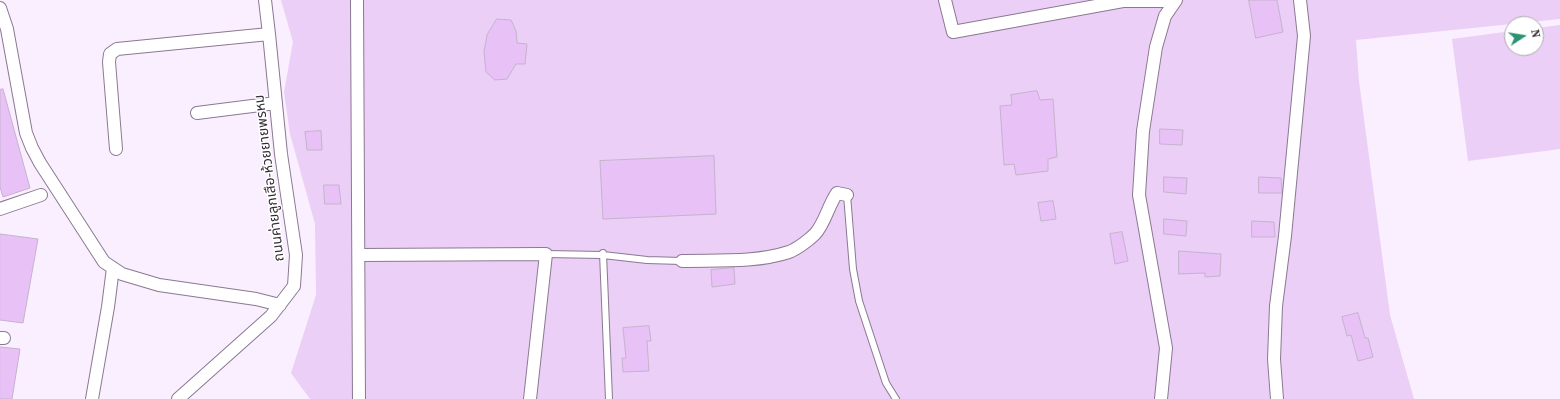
<!DOCTYPE html>
<meta charset="utf-8">
<style>
body{margin:0}
#map{position:relative;width:1560px;height:399px;overflow:hidden;background:#faefff;font-family:"Source Serif 4",serif}
canvas{display:block}
.north{position:absolute;left:1504px;top:16px;width:40px;height:40px;box-sizing:border-box;background:#fff;border:1px solid #aeabaf;border-radius:50%;rotate:78deg;font-size:11px;font-weight:700;line-height:16px;text-align:center;color:#352e38}
.north::after{content:'';display:block;margin:auto;width:14px;height:18px;background:#2b9370;clip-path:polygon(50% 0,100% 100%,50% 72%,0 100%)}
</style>
<div id="map">
<canvas width="1560" height="399"></canvas>
<div class="north">N</div>
</div>
<script>
const ctx = document.querySelector('canvas').getContext('2d');
ctx.lineJoin = 'round';
function fillPath(path, color) { ctx.fillStyle = color; ctx.fill(path, 'evenodd'); }
function stroke(path, color, width, dash) { ctx.strokeStyle = color; ctx.lineWidth = width; ctx.lineCap = dash ? 'butt' : 'round'; ctx.setLineDash(dash || []); ctx.stroke(path); }
function drawText(font, color, halo, rows, align = 'center') {
  ctx.font = font + ' "Source Serif 4","Noto Sans Thai",serif'; ctx.lineWidth = 3; ctx.setLineDash([]); ctx.textBaseline = 'middle'; ctx.strokeStyle = halo; ctx.fillStyle = color; for (const [text, x, y, turn = 0] of rows) {
    ctx.save(); ctx.translate(x, y); ctx.rotate((+turn || 0) * Math.PI / 180); ctx.textAlign = isNaN(turn) ? turn : align; if (halo) ctx.strokeText(text, 0, 0); ctx.fillText(text, 0, 0); ctx.restore();
  }
}
const green = new Path2D(`
 M281 0H1560V19L1356 40 1359 81 1390 315 1414 399H310L291 373 316 295 315 224 290 134 284 92 293 42Z
 M1560 25V149L1468 161 1452 39 1512 31V48H1536V28Z`);
const building = new Path2D(`
 M1249 0H1277L1283 32 1256 38Z
 M497 19 511 20 516 31 517 43 527 44 525 64H516L507 79 495 80 486 72 484 52 487 35Z
 M3 89 30 188 3 197 0 187V90Z
 M1037 91 1040 100 1053 99 1057 157 1048 159V171L1016 175 1014 164 1004 165 1000 106 1012 105 1011 95Z
 M1160 129 1183 130 1182 145 1160 144Z
 M321 131 322 150H307L305 132Z
 M714 156 716 214 603 219 600 161Z
 M1164 177 1187 178 1186 194 1164 192Z
 M1259 177 1281 178 1282 193H1259Z
 M324 185H339L341 204H325Z
 M1053 201 1056 219 1041 221 1038 203Z
 M1164 219 1187 221 1186 236 1164 234Z
 M1252 221 1274 222 1275 237H1252Z
 M1122 232 1128 261 1115 264 1110 234Z
 M0 234 38 239 23 323 0 320Z
 M1179 251 1221 254 1220 276 1205 277V273L1179 274Z
 M734 268 735 284 712 287 711 270Z
 M1358 313 1365 338H1368L1373 357 1358 361 1351 335 1347 336 1342 317Z
 M649 326 651 341H647L649 371 623 372 622 358H626L623 328Z
 M0 347 20 349 12 399H0Z`);
const lane = new Path2D(`
 M847 195 853 269 859 301 886 383 896 399
 M603 253 609 399
 M546 254 603 255 647 260 682 261`);
const street = new Path2D(`
 M357 0 359 399
 M945 0 953 32 1123 1H1175
 M0 8 7 29 26 133 32 148 40 163 104 262 122 274 159 285 256 299 280 305
 M197 113 276 103
 M116 149 109 62 110 54 117 49 269 34
 M0 209 41 195
 M359 255 546 254 530 399
 M682 261C717 260 755 263 789 252 797 249 809 240 815 234 825 223 828 206 837 193L847 195
 M0 338H4
 M92 399 108 307 113 268
 M178 399 271 316 294 286 296 255 281 154 269 34 265 0
 M1161 399 1166 348 1139 195 1143 131 1156 47 1165 16 1176 0
 M1277 399 1274 359 1276 306 1285 236 1304 36 1300 0`);
const streetNames = [
 ["ถนนค่ายลูกเสึอ-ห้วยยายพรหม",270,178,-97]
];
fillPath(green, '#ebcff6');
fillPath(building, '#e8c1f7');
stroke(building, '#c5b3cc', 1);
stroke(lane, '#8a7991', 8);
stroke(street, '#8a7991', 14);
stroke(lane, '#fff', 6);
stroke(street, '#fff', 12);
drawText('14px', '#352e38', '#fff', streetNames);
</script>
